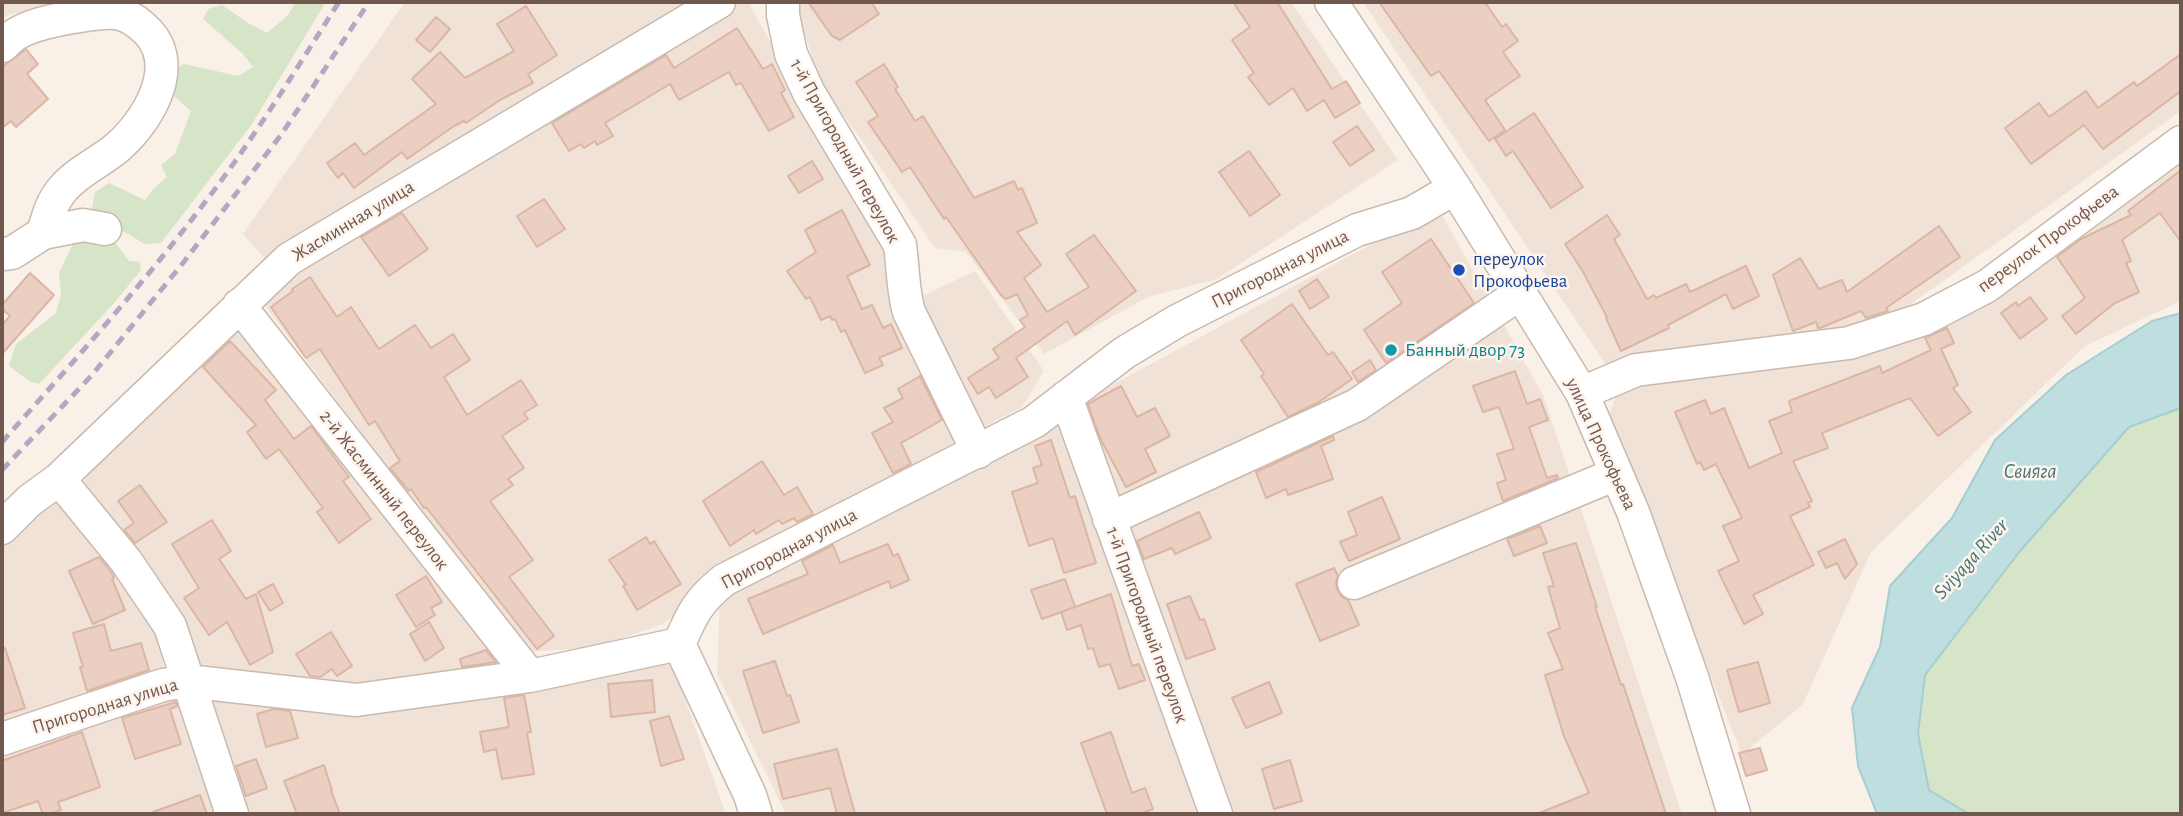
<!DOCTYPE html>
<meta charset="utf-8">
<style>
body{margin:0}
#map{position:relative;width:2183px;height:816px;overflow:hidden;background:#f9f1e7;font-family:"Alegreya Sans",sans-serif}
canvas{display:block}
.frame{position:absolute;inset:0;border:4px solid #70584f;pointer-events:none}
</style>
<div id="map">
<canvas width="2183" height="816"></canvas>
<div class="frame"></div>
</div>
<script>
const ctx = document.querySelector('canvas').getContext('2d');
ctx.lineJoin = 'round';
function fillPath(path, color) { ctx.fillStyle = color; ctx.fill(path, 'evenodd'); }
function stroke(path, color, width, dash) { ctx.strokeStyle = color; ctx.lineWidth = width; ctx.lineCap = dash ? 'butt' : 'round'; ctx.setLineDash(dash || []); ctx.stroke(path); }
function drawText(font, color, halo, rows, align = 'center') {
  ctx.font = font + ' "Alegreya Sans",sans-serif'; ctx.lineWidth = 5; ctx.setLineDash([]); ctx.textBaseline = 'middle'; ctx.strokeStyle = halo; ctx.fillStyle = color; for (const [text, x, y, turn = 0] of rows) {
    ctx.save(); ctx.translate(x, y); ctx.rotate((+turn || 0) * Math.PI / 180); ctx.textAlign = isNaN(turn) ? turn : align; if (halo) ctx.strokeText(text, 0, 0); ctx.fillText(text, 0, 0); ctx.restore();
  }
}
const residential = new Path2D(`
 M2 2H70L7 15 2 20Z
 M405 2H685L266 260 243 234Z
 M730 2H748L914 300 975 271 1044 371 1022 407 700 576 701 593 663 624 596 647 528 652 263 303 297 259Z
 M794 2H1291L1398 160 1217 279 1148 297 1044 354 966 252 935 248 863 142 822 86Z
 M1363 2H2181V111L1890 319 1608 368Z
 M2181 160V301L2085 346 1871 552 1803 704 1742 755 1608 418 1619 387 1848 353 1967 315Z
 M1438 208 1543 395 1682 814H1224L1079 403Z
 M239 318 510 658 499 670 356 693 205 674 172 609 80 486 130 418Z
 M1061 424 1187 780 1196 814H786L717 674 720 597Z
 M50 496 78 506 154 620 165 672 2 727V542Z
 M669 655 726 814H2V743L174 689 354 706Z`);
const green = new Path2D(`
 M296 2H326L252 124 161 243 144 244C127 231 103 225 92 208L95 192 109 183 145 200 153 189 167 177 161 165 175 154 191 111 168 91 174 70 184 64 238 76 253 67 242 53 203 19 208 9 222 5 248 23 267 33 287 16Z
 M96 237 115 242 129 261 140 262 141 270 115 302 39 384 29 381 9 366 16 344 56 313 61 294 59 273 74 242Z
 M2181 408V814H1969L1929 790 1918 734 1925 675 2020 551 2129 427Z`);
const water = new Path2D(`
 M2181 313V408L2129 427 2020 551 1925 675 1918 734 1929 790 1969 814H1877L1858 766 1852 708 1880 647 1890 586 1952 518 1995 440 2066 375 2152 321Z`);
const building = new Path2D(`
 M808 2H871L879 14 840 40 832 36Z
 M1233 2H1277L1332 89 1346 81 1360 103 1335 118 1324 100 1307 111 1293 88 1269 105 1248 77 1254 73 1232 40 1250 27Z
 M1379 2H1485L1502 27 1506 24 1518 41 1503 52 1520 76 1485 100 1505 130 1489 141 1439 71 1431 76Z
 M526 6 557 55 528 74 533 83 500 100 466 123 464 121 454 126 407 159 402 152 354 188 343 173 338 178 327 163 355 143 364 155 436 104 412 79 440 52 465 78 514 51 497 24Z
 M436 17 450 29 430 52 416 40Z
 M737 28 763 69 772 64 785 90 781 93 794 117 769 131 741 83 736 85 729 72 679 100 670 84 605 123 613 136 597 145 595 141 584 148 581 144 569 151 552 123 666 55 674 68Z
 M26 49 38 64 27 74 48 99 16 127 11 121 2 128V67Z
 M2181 54V91L2103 149 2084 125 2031 164 2005 128 2039 103 2049 117 2086 91 2098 108 2134 82 2137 86Z
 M884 64 898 87 895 89 915 121 923 116 974 198 1014 181 1018 190 1022 188 1037 223 1017 232 1041 265 1024 278 1047 312 1089 287 1066 254 1094 235 1136 291 1075 335 1067 321 1016 358 1028 377 996 398 989 387 978 394 968 378 999 358 993 349 1025 327 1020 320 1028 315 1017 294 1006 299 1001 295 946 217 944 219 910 167 902 172 868 122 878 116 856 82Z
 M1534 113 1583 187 1551 208 1513 151 1506 156 1495 139Z
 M1357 126 1374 150 1350 166 1333 142Z
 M1249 151 1280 195 1250 216 1219 172Z
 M812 161 823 179 799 193 788 176Z
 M2181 170V242L2160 213 2122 240 2131 261 2126 263 2139 292 2115 303 2076 334 2062 316 2085 298 2057 257 2081 239 2131 215 2128 211Z
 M544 199 565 229 537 247 517 216Z
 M842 210 870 265 847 276 862 309 872 305 883 328 891 324 902 348 879 358 883 365 865 373 845 330 841 332 835 319 832 320 830 316 821 320 810 297 806 299 787 271 816 252 805 230Z
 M402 213 428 249 389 276 361 237Z
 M1607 215 1620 235 1614 239 1647 299 1654 295 1656 298 1686 284 1690 292 1746 266 1759 296 1733 309 1726 294 1668 325 1669 328 1621 351 1606 318 1607 317 1582 270 1565 244Z
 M1939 226 1960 257 1886 308 1888 311 1866 318 1861 311 1820 328H1818L1816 322 1793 331 1773 275 1800 258 1819 289 1842 280 1847 292Z
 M1431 239 1474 303 1386 363 1364 330 1402 303 1382 272Z
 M30 273 54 295 2 354V325L10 316 2 309V305Z
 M310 277 337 317 351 307 379 349 415 325 431 348 453 334 470 360 444 377 467 415 521 380 537 405 524 413 528 419 502 436 524 468 508 479 513 485 490 501 533 560 509 577 554 636 537 649 426 507 424 508 411 489 409 491 390 468 400 461 375 421 369 425 320 349 306 358 271 307 293 291 292 289Z
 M1317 279 1329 297 1310 309 1299 291Z
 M2030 297 2047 319 2020 339 2001 313 2016 302 2018 306Z
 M1292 304 1328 355 1333 352 1352 379 1319 402 1288 417 1261 376 1264 374 1241 340Z
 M1947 328 1954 343 1941 349 1958 385 1953 388 1971 412 1938 436 1910 398 1822 433 1828 448 1793 461 1812 501 1808 503 1810 507 1790 516 1814 565 1753 595 1763 614 1744 624 1718 571 1739 561 1723 526 1742 518 1716 464 1704 470 1700 462 1697 464 1675 412 1705 400 1711 414 1724 408 1749 468 1782 453 1769 421 1792 412 1789 401 1880 366 1882 373 1931 350 1925 338Z
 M230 341 276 390 265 400 294 439 311 426 349 477 343 481 371 519 339 543 317 512 323 508 279 449 266 459 247 432 256 425 203 367Z
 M1370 360 1376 370 1358 382 1352 372Z
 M1515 371 1527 404 1540 399 1548 420 1529 427 1547 478 1557 475 1558 478 1503 501 1497 483 1506 480 1497 454 1514 449 1499 407 1483 412 1473 386Z
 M920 376 942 420 901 443 911 464 893 473 872 433 893 422 884 408 903 398 898 389Z
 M1121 386 1137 417 1155 408 1170 436 1145 449 1156 472 1126 487 1100 438 1088 404Z
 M1333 436 1334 440 1321 446 1333 479 1288 495 1286 489 1266 498 1256 472Z
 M1051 440 1070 498 1075 496 1096 563 1064 573 1053 538 1029 546 1012 492 1038 483 1033 468 1042 465 1035 446Z
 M762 461 784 495 797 487 813 514 797 522 794 518 782 524 779 520 756 534 754 530 730 546 703 501Z
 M140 485 167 522 135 543 124 530 134 523 118 501Z
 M1382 497 1400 539 1349 561 1340 542 1357 535 1348 512Z
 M1199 512 1211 538 1175 554 1172 548 1144 559 1137 541Z
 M212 520 231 551 219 559 246 599 256 594 273 652 250 665 227 622 209 635 184 598 199 588 172 544Z
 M1540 526 1547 543 1514 556 1507 539Z
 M646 537 650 544 654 541 681 584 637 610 623 586 626 585 609 560Z
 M1845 539 1857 564 1845 579 1837 563 1826 568 1818 552Z
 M1576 543 1597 607H1595L1621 685 1623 684 1666 814H1537L1589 793 1564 736 1545 675 1563 669 1548 633 1560 628 1548 587 1554 586 1543 553Z
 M888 544 893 556 898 554 909 580 891 588 889 581 763 634 748 599 808 574 802 561 833 545 840 563Z
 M99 557 111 572 114 578 112 579 125 610 93 624 69 571Z
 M1334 568 1338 576 1336 581 1337 589 1342 597 1348 600 1359 625 1320 641 1296 584Z
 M426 576 442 602 431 608 435 615 416 627 396 595Z
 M1065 579 1075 607 1042 619 1031 590Z
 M273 584 283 603 270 611 258 592Z
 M1111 594 1132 666 1139 664 1145 680 1119 689 1110 664 1099 667 1093 648 1088 649 1081 625 1067 630 1061 612Z
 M1190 596 1200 620 1204 619 1215 649 1186 659 1167 604Z
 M429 622 444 648 425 661 410 634Z
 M104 624 111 651 141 643 149 670 87 691 80 667H83L73 633Z
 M331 632 352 666 337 676 332 669 320 677 310 676 296 654Z
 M5 648 25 708 2 715V649Z
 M486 650 496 662 462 667 460 659Z
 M775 661 787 696 790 695 799 722 763 733 743 671Z
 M1758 662 1770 703 1739 712 1727 670Z
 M652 680 655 712 611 717 608 684Z
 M1269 682 1282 713 1246 728 1232 698Z
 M524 695 531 732 527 733 534 774 502 779 496 749 484 752 480 732 509 727 504 698Z
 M176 702 177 706 170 709 181 744 135 759 122 718Z
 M274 709 290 711 298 738 266 747 257 714Z
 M669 716 684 759 661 766 650 721Z
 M82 732 100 787 58 802 61 810 49 814H43L38 801 2 813V761Z
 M1111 732 1132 793 1145 788 1153 809 1139 814H1107L1081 743Z
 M1760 748 1767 770 1746 776 1739 753Z
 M837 749 855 814H837L830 788 783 799 774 764Z
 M256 759 267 788 246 796 236 766Z
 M1290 760 1302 801 1274 809 1262 769Z
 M324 765 332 790 331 791 340 814H297L284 781Z
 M200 795 207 814H153V812Z`);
const minor = new Path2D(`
 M783 2V15L791 54 809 93 900 245C903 266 903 293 909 312L978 452
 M1331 2 1455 188 1582 393 1633 512 1692 677 1734 814
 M2 46C7 42 12 36 18 33 36 23 60 19 80 16 110 11 125 8 148 32 182 68 145 126 113 151 96 164 76 173 62 190 51 203 48 217 43 233
 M2 254 12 253 43 233 83 225 105 229
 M239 305 530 676
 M1582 393 1636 370 1849 343 1924 319 1987 286 2181 142
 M1066 397 1216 814
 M59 479 126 561 170 626 232 814
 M1109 519 1357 405 1519 294
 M2 528 29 501 59 479 289 259 719 2
 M1354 583 1616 474
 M679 644 750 795 756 814
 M2 739 163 685 187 681 356 700 530 676 679 644C692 614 698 601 724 580L1034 422 1124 353 1177 321 1357 230 1412 213 1455 188`);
const rail = new Path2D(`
 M2 442C74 361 147 280 212 193 258 132 298 66 339 2
 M2 470 92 375 183 263 281 135 369 2`);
const markers = [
 [1459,270,7,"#1a4fb4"],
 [1391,350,7,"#0f9aa8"]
];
const streetNames = [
 ["1-й Пригородный переулок",845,151,61],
 ["Жасминная улица",353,221,-31],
 ["переулок Прокофьева",2048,239,-36],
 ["Пригородная улица",1280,269,-27],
 ["улица Прокофьева",1601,444,65],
 ["2-й Жасминный переулок",384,490,52],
 ["Пригородная улица",789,549,-28],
 ["1-й Пригородный переулок",1147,625,70],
 ["Пригородная улица",105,706,-17]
];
const transitNames = [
 ["переулок",1473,259],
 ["Прокофьева",1473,281]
];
const cultureNames = [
 ["Банный двор 73",1405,350]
];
const waterNames = [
 ["Свияга",2030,472],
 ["Sviyaga River",1971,559,-48]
];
fillPath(residential, '#f0e2d6');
fillPath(green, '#d6e5c7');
fillPath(water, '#bedee0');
stroke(water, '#a6cdd1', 2);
fillPath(building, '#ebcfc2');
stroke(building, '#dcb6a5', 2);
stroke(minor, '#cab9ae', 35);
stroke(minor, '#fff', 32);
stroke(rail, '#b3a7c2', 5, [10, 7]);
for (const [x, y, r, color] of markers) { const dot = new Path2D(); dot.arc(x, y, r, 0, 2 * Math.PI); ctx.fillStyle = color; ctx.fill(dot); stroke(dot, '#fdf5ed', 2.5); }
drawText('19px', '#70584f', '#fdf5ed', streetNames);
drawText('19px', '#164399', '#fdf5ed', transitNames, 'left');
drawText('19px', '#0d838f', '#fdf5ed', cultureNames, 'left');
drawText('italic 21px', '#48757a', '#fdf5ed', waterNames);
</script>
